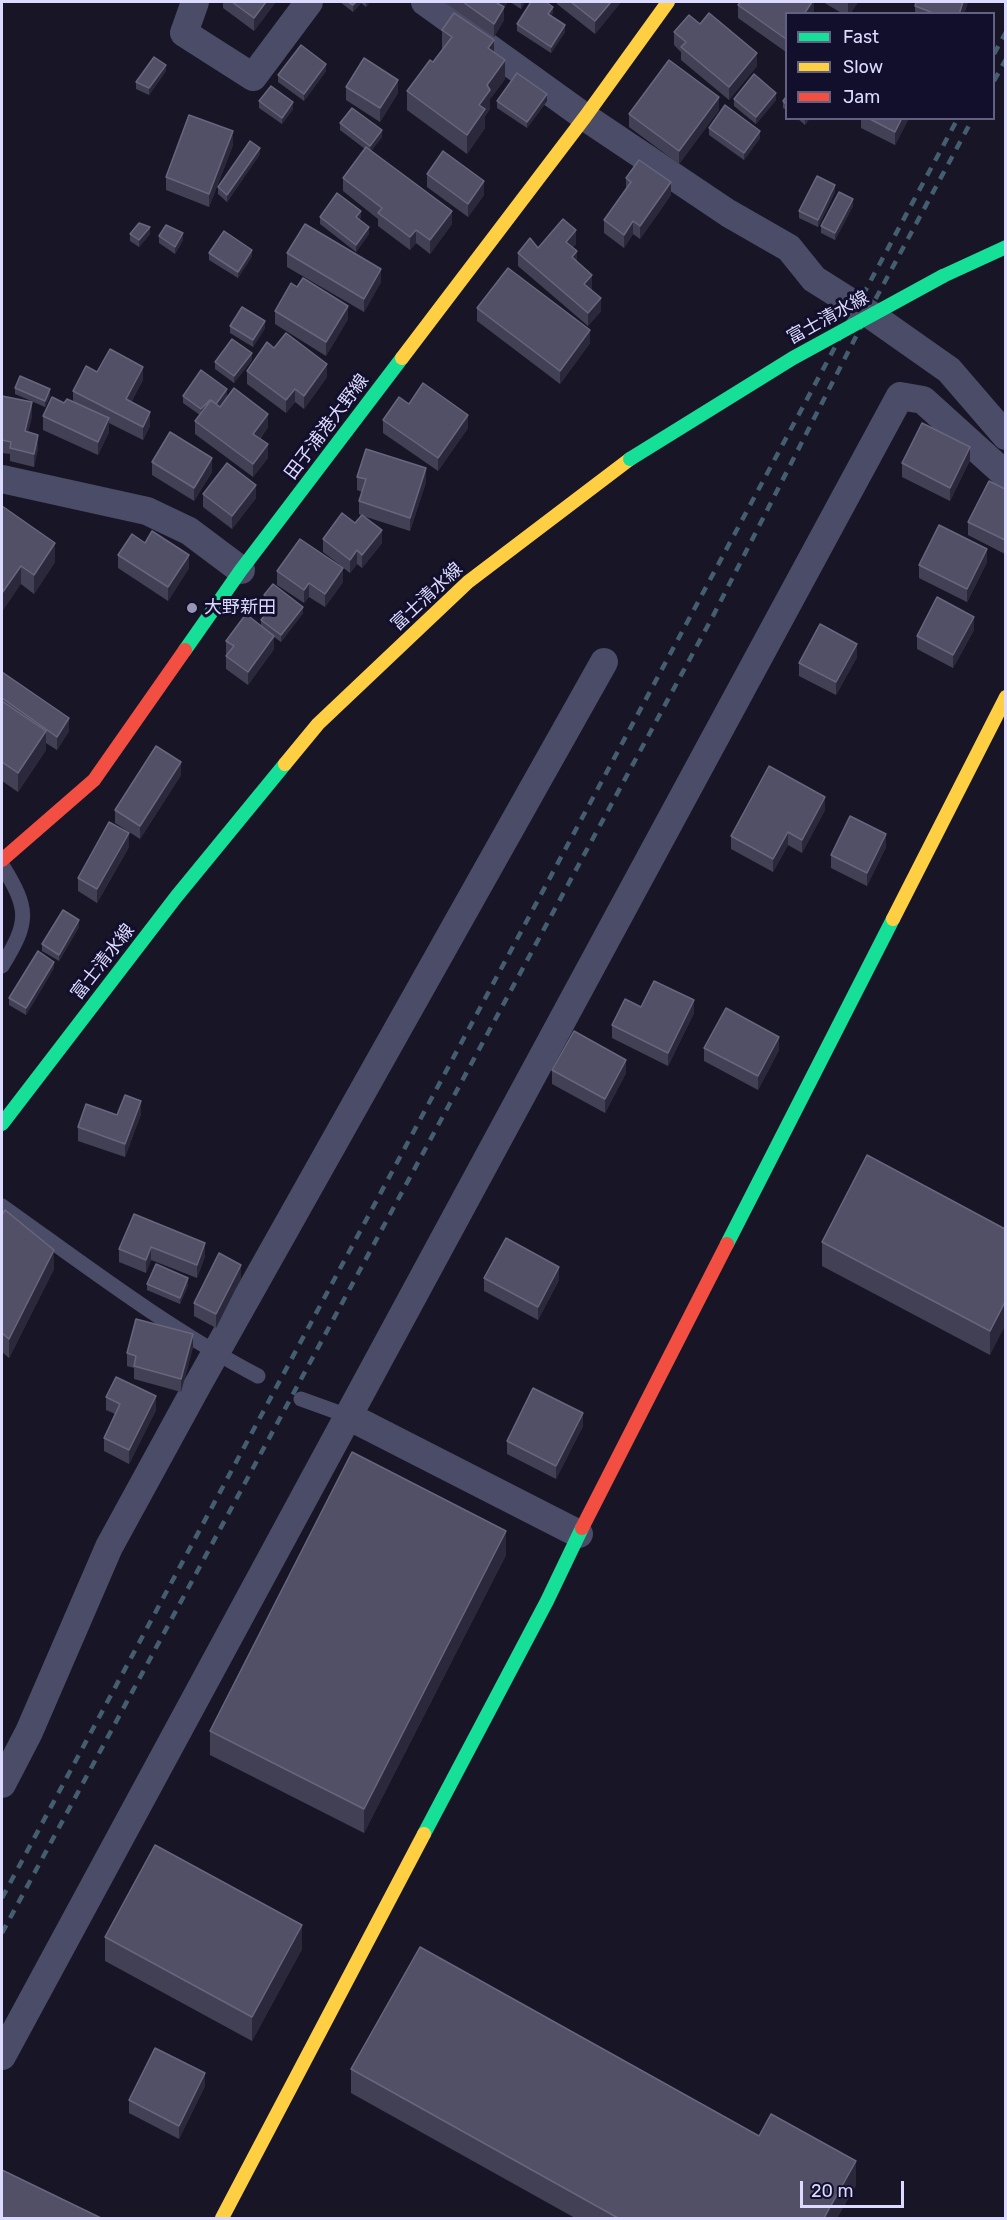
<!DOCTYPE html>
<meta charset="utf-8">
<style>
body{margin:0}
#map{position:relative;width:1007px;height:2220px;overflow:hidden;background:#181626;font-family:Rubik,sans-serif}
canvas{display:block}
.frame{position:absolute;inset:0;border:3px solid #dcdbff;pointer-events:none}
.legend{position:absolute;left:785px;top:12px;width:210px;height:108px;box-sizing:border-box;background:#120f2d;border:2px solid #636181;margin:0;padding:8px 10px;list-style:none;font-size:18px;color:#dcdbff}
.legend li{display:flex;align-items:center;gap:12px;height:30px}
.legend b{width:30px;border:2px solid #636181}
.scale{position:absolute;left:800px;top:2181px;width:104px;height:27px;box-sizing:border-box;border:3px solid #dcdbff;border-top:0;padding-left:8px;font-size:18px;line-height:21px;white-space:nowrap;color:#dcdbff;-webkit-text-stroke:4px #120f2d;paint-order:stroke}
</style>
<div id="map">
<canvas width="1007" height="2220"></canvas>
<div class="frame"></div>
<ul class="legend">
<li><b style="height:8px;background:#16e098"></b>Fast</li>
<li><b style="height:8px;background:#ffcf43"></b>Slow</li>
<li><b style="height:8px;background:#f24e42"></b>Jam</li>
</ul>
<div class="scale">20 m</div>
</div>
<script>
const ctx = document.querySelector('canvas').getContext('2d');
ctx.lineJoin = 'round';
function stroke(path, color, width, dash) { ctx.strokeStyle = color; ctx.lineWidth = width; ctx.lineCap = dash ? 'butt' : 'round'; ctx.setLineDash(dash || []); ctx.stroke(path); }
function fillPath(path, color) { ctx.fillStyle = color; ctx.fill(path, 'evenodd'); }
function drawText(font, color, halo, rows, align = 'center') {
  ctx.font = font + ' Rubik,"Noto Sans JP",sans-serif'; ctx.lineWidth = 6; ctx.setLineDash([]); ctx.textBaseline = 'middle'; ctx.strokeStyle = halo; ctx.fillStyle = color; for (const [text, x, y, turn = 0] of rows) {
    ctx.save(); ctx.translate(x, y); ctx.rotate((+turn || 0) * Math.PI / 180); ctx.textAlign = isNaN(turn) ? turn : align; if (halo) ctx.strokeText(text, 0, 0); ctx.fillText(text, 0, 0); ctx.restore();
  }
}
const lane = new Path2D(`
 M2 865C29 909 30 921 2 966
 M2 1206C85 1265 167 1328 258 1376
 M301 1399 348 1416`);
const street = new Path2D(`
 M195 2 184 33 253 77 309 2
 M425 2 585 117 728 213 789 248 814 279 868 313 949 370 1006 436
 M2 479 147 511 189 531 241 570
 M348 1416 579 1534
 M2 1784 29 1732 109 1547 197 1386 604 662
 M2 2056 900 396 923 400 1006 475`);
const fast = new Path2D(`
 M943 276 1006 247
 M185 650 241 570 402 358
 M2 1124 176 897 285 764
 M727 1244 893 919
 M424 1834 547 1601 582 1528`);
const slow = new Path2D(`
 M402 358 585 117 668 2
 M285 764 318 724 468 582 630 459
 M893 919 1006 697
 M222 2218 424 1834`);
const jam = new Path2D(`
 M2 860 94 780 185 650
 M582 1528 727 1244`);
const rail = new Path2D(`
 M994 54 1006 32
 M994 81 1006 59
 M2 1898 958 118
 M2 1933 713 616 868 313 973 118`);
const fastBridge = new Path2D(`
 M630 459 793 358 943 276`);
const wall = new Path2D(`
 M223 2H275V3L254 31 223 8Z
 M340 2H370L366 7 361 3 353 12Z
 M444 2H508L504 7V20L494 37Z
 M510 2H525L521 9Z
 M557 2H621L595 34 557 4Z
 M814 2V12L786 14V52L738 18V5Z
 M823 2H858L850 14H843Z
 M916 2H968L964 14H915V6Z
 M553 13 551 16 565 32 551 53 517 31V24Z
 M700 24 757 66 729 100 681 60V52L674 45V32Z
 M442 30 494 52 505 79 490 99V109L485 116V128L467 154 407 110V91L433 62 442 50Z
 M166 71 149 95 136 89V82Z
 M326 71 304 101 278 82V75Z
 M346 87 398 93 380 122 346 100Z
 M786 97V110L783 108V101Z
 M734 99 776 100 756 124 734 106Z
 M259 101 293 109 282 124 259 108Z
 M497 101H547L527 128 497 108Z
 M719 110 679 164 629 127V114Z
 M797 118H810L805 125Z
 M861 118H909L895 145 861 128Z
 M340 123 382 137 371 151 452 224 430 254 416 243 410 250 378 226V219L343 191V178L365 149 340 130Z
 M709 128 760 138 744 160 709 135Z
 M233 145 209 207 166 190V177Z
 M260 154 227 202 218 194V187Z
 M427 174 484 195 468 217 427 187Z
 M626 178 671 195 640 239 633 234 624 248 604 233V220L626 190Z
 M835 192 818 227 799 218V211Z
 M853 206 835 240 821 233V226Z
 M320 217H361L359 220 369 234 356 252 320 224Z
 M130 234H150L139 247 130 241Z
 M159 236 183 240 175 254 159 243Z
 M576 244 573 247 577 262 592 288 591 290 601 311 588 326 518 266V253L538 248Z
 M209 253 252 256 238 278 209 260Z
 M287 253 381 282 364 312 287 267Z
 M297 287 348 319 326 356 275 324V311Z
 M477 308 590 343 560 384 477 321Z
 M230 326 265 328 253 347 230 333Z
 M274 348 327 377 304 409 295 402 286 413 247 384V371Z
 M252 360 234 383 215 369V362Z
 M143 380 131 402 150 426 143 440 109 423V432L98 455 43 430V416L64 403 73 402V391Z
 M15 388 50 396 45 407 15 394Z
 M2 396 32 416 28 432 38 448 34 467 10 461V454L2 453Z
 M183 396H227L219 407 268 427 260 439 268 458 253 477 195 434V421L200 415 183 403Z
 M409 404 468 428 438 471 383 433V420Z
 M970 460 950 501 902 477V463Z
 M152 462 212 472 194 501 152 475Z
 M357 477 426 482 410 531 363 516 382 543 362 568 357 564 350 573 323 552V539L355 523 361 515 359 514V501L362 492 357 490Z
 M1005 489V554L968 535V522Z
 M203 494 256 498 232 529 203 507Z
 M2 506 55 562 34 594 21 584Z
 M145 543 189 568 168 601 118 568V555Z
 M987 562 967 602 919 578V565Z
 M277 571 343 582 325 607 309 597 304 603 277 585Z
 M264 595 303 613 281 642 274 637V649L248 685 226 669V656L227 654H226V641L261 626V620L271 607 264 602Z
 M974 630 953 668 917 649V636Z
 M857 657 836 695 799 676V663Z
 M2 672 69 731 57 750 46 743V750L18 792 2 781Z
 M181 775 140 839 115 823V810Z
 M825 810 802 853 788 845 773 872 731 849V836Z
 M129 847 97 903 78 891V878Z
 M886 847 867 886 831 868V855Z
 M79 927 59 961 42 951V944Z
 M54 968 26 1015 9 1005V998Z
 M641 1007 694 1013 668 1066 612 1038V1025Z
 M704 1048 779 1050 758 1090 704 1061Z
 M552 1070 626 1073 605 1113 552 1084Z
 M141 1114 125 1157 78 1141V1127Z
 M134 1214 205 1256 197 1278 151 1260 146 1273 119 1262V1249Z
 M2 1215 54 1269 9 1358 2 1352Z
 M1005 1229 990 1355 822 1266V1242Z
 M241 1278 216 1328 194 1316V1303Z
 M484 1278 559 1280 538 1320 484 1291Z
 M147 1284 188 1285 180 1304 147 1290Z
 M193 1347 181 1392 134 1379V1368L127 1366V1353Z
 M106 1397 156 1410 129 1464 104 1451V1438L115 1414 106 1410Z
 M583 1426 556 1479 507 1454V1441Z
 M506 1555 364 1833 210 1755V1731Z
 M105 1937 302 1949 252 2041 105 1961Z
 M351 2069 759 2136 856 2185 837 2218H575L351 2093Z
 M205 2086 179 2139 129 2113V2100Z`);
const shadedWall = new Path2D(`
 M266 2H275V3L254 31V18Z
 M356 2H361V3L353 12V5Z
 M366 2H370L366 7Z
 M498 2H508L497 16V3Z
 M521 2H525L521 9Z
 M611 2H621L595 34V21Z
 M812 2H814V12L813 14H804Z
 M849 2H858L850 14H848V4Z
 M963 2H968L964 14H959Z
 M504 7V20L494 37V24Z
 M553 7V13L548 21V14Z
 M565 25V32L551 53V47Z
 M494 40V59L488 48Z
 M757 53V66L729 100V87Z
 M505 60V79L490 99V109L485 116V128L467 154V135L487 85Z
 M326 64V71L304 101V94Z
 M166 65V71L149 95V88Z
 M398 80V93L380 122V108Z
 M776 93V100L756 124V117Z
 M547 94V101L527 128V122Z
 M719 97V110L679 164V151Z
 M293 102V109L282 124V118Z
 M805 118H810L805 125Z
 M902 118H909L895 145V132Z
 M382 130V137L370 153V146Z
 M233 131V145L209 207V194Z
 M760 131V138L744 160V153Z
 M260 148V154L227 202V195Z
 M484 181V195L468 217V204Z
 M671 182V195L640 239V226Z
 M835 185V192L818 227V220Z
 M853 199V206L835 240V233Z
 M361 211V217L356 224V217Z
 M452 211V224L430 254V240Z
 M633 221V234L624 248V235Z
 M150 227V234L139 247V240Z
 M369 227V234L356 252V245Z
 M416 230V243L410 250V237Z
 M576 230V244L566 255V242Z
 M183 233V240L175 254V247Z
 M252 250V256L238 278V272Z
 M577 251V264L572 257Z
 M381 269V282L364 312V299Z
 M592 275V288L584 297V284Z
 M601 298V311L588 326V313Z
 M348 306V319L326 356V342Z
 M265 321V328L253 347V340Z
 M590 330V343L560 384V371Z
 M252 353V360L234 383V376Z
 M327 364V377L304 409V396Z
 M143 367V380L126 413V399Z
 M50 389V396L45 407V401Z
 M227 389V396L216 412V405Z
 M295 389V402L286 413V400Z
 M210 400 201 416V409Z
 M32 402V416L25 445V431Z
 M150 412V426L143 440V427Z
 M268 414V427L253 447V434Z
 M468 415V428L438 471V458Z
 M109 418V432L98 455V442Z
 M38 435V448L34 467V454Z
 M268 444V458L253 477V464Z
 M970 447V460L950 501V488Z
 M212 458V472L194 501V488Z
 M426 468V482L410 531V518Z
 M256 485V498L232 529V516Z
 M382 530V543L362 568V555Z
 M55 543V562L34 594V575Z
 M987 549V562L967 602V589Z
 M357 550V564L350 573V560Z
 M189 555V568L168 601V587Z
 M21 566V584L2 612V593Z
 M343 568V582L325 607V594Z
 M309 583V597L304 603V590Z
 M303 607V613L281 642V635Z
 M974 617V630L953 668V655Z
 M274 636V649L248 685V672Z
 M857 644V657L836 695V682Z
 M69 718V731L57 750V737Z
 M46 731V750L18 792V773Z
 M181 762V775L140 839V826Z
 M825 797V810L802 853V840Z
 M788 832V845L773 872V859Z
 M129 833V847L97 903V889Z
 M886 834V847L867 886V873Z
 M79 920V927L59 961V955Z
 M54 962V968L26 1015V1008Z
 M694 1000V1013L668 1066V1053Z
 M779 1037V1050L758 1090V1076Z
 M626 1060V1073L605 1113V1099Z
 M141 1101V1114L125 1157V1144Z
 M205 1243V1256L197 1278V1265Z
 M151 1247V1260L146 1273V1260Z
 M54 1250V1269L9 1358V1339Z
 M241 1265V1278L216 1328V1314Z
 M559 1267V1280L538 1320V1307Z
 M188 1278V1285L180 1304V1298Z
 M1005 1302V1326L990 1355V1331Z
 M193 1334V1347L181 1392V1379Z
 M156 1396V1410L129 1464V1450Z
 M583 1413V1426L556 1479V1466Z
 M506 1531V1555L364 1833V1809Z
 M302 1925V1949L252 2041V2017Z
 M205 2073V2086L179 2139V2126Z
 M856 2161V2185L837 2218H824Z`);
const building = new Path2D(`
 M232 2H266L254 18Z
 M348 2H356L353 5Z
 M463 2H498L497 3 504 7 494 24Z
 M531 2H546L553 7 548 14 565 25 551 47 517 24Z
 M571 2H611L595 21Z
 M740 2H812L804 14H786V39L738 5Z
 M916 2H963L959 14H936L915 6Z
 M454 13 494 40 488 48 505 60 487 85 490 90 479 105 485 109 467 135 407 91 430 60 433 62 452 37 442 30Z
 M709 13 757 53 729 87 681 47 686 42 674 32 689 15 700 24Z
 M301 45 326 64 304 94 278 75Z
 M154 57 166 65 149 88 136 82Z
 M364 58 398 80 380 108 346 87Z
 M669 60 719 97 679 151 629 114Z
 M517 73 547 94 527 122 497 101Z
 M754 74 776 93 756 117 734 99Z
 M271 86 293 102 282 118 259 101Z
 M786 97V104L783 101Z
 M725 105 760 131 744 153 709 128Z
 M352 108 382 130 370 146 340 123Z
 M189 115 233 131 209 194 166 177Z
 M868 118H902L895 132Z
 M250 141 260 148 227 195 218 187Z
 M366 147 452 211 430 240 416 230 410 237 378 213 382 208 343 178Z
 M443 151 484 181 468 204 427 174Z
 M639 160 671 182 640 226 633 221 624 235 604 220 631 182 626 178Z
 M817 176 835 185 818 220 799 211Z
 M839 192 853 199 835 233 821 226Z
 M337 193 361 211 356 217 369 227 356 245 320 217Z
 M563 219 576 230 566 242 577 251 572 257 592 275 584 284 601 298 588 313 518 253 530 238 538 248Z
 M139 223 150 227 139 240 130 234Z
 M305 224 381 269 364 299 287 253Z
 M166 225 183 233 175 247 159 236Z
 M224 231 252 250 238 272 209 253Z
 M508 268 590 330 560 371 477 308Z
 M303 278 348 306 326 342 275 311 291 283 297 287Z
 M242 307 265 321 253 340 230 326Z
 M286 333 327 364 304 396 295 389 286 400 247 371 267 342 274 348Z
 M232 339 252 353 234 376 215 362Z
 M110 349 143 367 126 399 150 412 143 427 73 391 86 366 97 372Z
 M201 370 227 389 216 404 210 400 201 409 183 396Z
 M20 376 50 389 45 401 15 388Z
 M423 383 468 415 438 458 383 420 399 397 409 404Z
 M234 388 268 414 253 434 268 444 253 464 195 421 211 400 220 407Z
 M2 396 32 402 25 431 38 435 34 454 10 448 11 442 2 440Z
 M52 397 64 403 67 399 109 418 98 442 43 416Z
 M922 423 970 447 950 488 902 463Z
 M170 432 212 458 194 488 152 462Z
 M366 449 426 468 410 518 359 501 366 479 357 477Z
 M227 463 256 485 232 516 203 494Z
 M989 481 1005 489V540L968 522Z
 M2 506 55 543 34 575 21 566 2 593Z
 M342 513 355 523 362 515 382 530 362 555 357 550 350 560 323 539Z
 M939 525 987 549 967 589 919 565Z
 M152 531 189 555 168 587 118 555 132 534 145 543Z
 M300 539 343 568 325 594 309 583 304 590 277 571Z
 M273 584 303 607 281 635 261 620 274 603 264 595Z
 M937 597 974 617 953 655 917 636Z
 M246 614 274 636 248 672 226 656 234 646 226 641Z
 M820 624 857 644 836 682 799 663Z
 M2 672 69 718 57 737 2 698Z
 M2 701 46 731 18 773 2 762Z
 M156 746 181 762 140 826 115 810Z
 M769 766 825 797 802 840 788 832 773 859 731 836Z
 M850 816 886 834 867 873 831 855Z
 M109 822 129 833 97 889 78 878Z
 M63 910 79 920 59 955 42 944Z
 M38 951 54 962 26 1008 9 998Z
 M654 981 694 1000 668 1053 612 1025 625 999 641 1007Z
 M726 1008 779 1037 758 1076 704 1048Z
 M574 1031 626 1060 605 1099 552 1070Z
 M125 1095 141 1101 125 1144 78 1127 86 1104 117 1115Z
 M867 1155 1005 1229V1302L990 1331 822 1242Z
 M5 1210 54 1250 9 1339 2 1333V1215Z
 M134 1214 205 1243 197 1265 151 1247 146 1260 119 1249Z
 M506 1238 559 1267 538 1307 484 1278Z
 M219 1253 241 1265 216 1314 194 1303Z
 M156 1264 188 1278 180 1298 147 1284Z
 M136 1319 193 1334 181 1379 134 1366 136 1356 127 1353Z
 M116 1377 156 1396 129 1450 104 1438 120 1404 106 1397Z
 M533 1388 583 1413 556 1466 507 1441Z
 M352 1452 506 1531 364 1809 210 1731Z
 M155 1845 302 1925 252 2017 105 1937Z
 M420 1947 759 2136 771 2114 856 2161 824 2218H618L351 2069Z
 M155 2048 205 2073 179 2126 129 2100Z
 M2 2170 101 2218H2Z`);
const markers = [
 [192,608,6,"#9796b3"]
];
const streetNames = [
 ["富士清水線",828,318,-29],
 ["田子浦港大野線",327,427,-53],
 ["富士清水線",427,597,-43],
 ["富士清水線",103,962,-52]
];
const poiNames = [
 ["大野新田",204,608]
];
stroke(lane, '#4b4c67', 15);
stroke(street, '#4b4c67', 28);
stroke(fast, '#16e098', 14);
stroke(slow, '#ffcf43', 14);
stroke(jam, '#f24e42', 14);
stroke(rail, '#445d6f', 4.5, [9, 8]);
stroke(fastBridge, '#16e098', 14);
fillPath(wall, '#424054');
fillPath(shadedWall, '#2a283a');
fillPath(building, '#525066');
stroke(building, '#68667e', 1.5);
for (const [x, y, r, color] of markers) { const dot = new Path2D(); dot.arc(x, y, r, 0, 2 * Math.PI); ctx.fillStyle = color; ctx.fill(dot); stroke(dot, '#120f2d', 2); }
drawText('18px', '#dcdbff', '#120f2d', streetNames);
drawText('18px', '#dcdbff', '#120f2d', poiNames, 'left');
</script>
